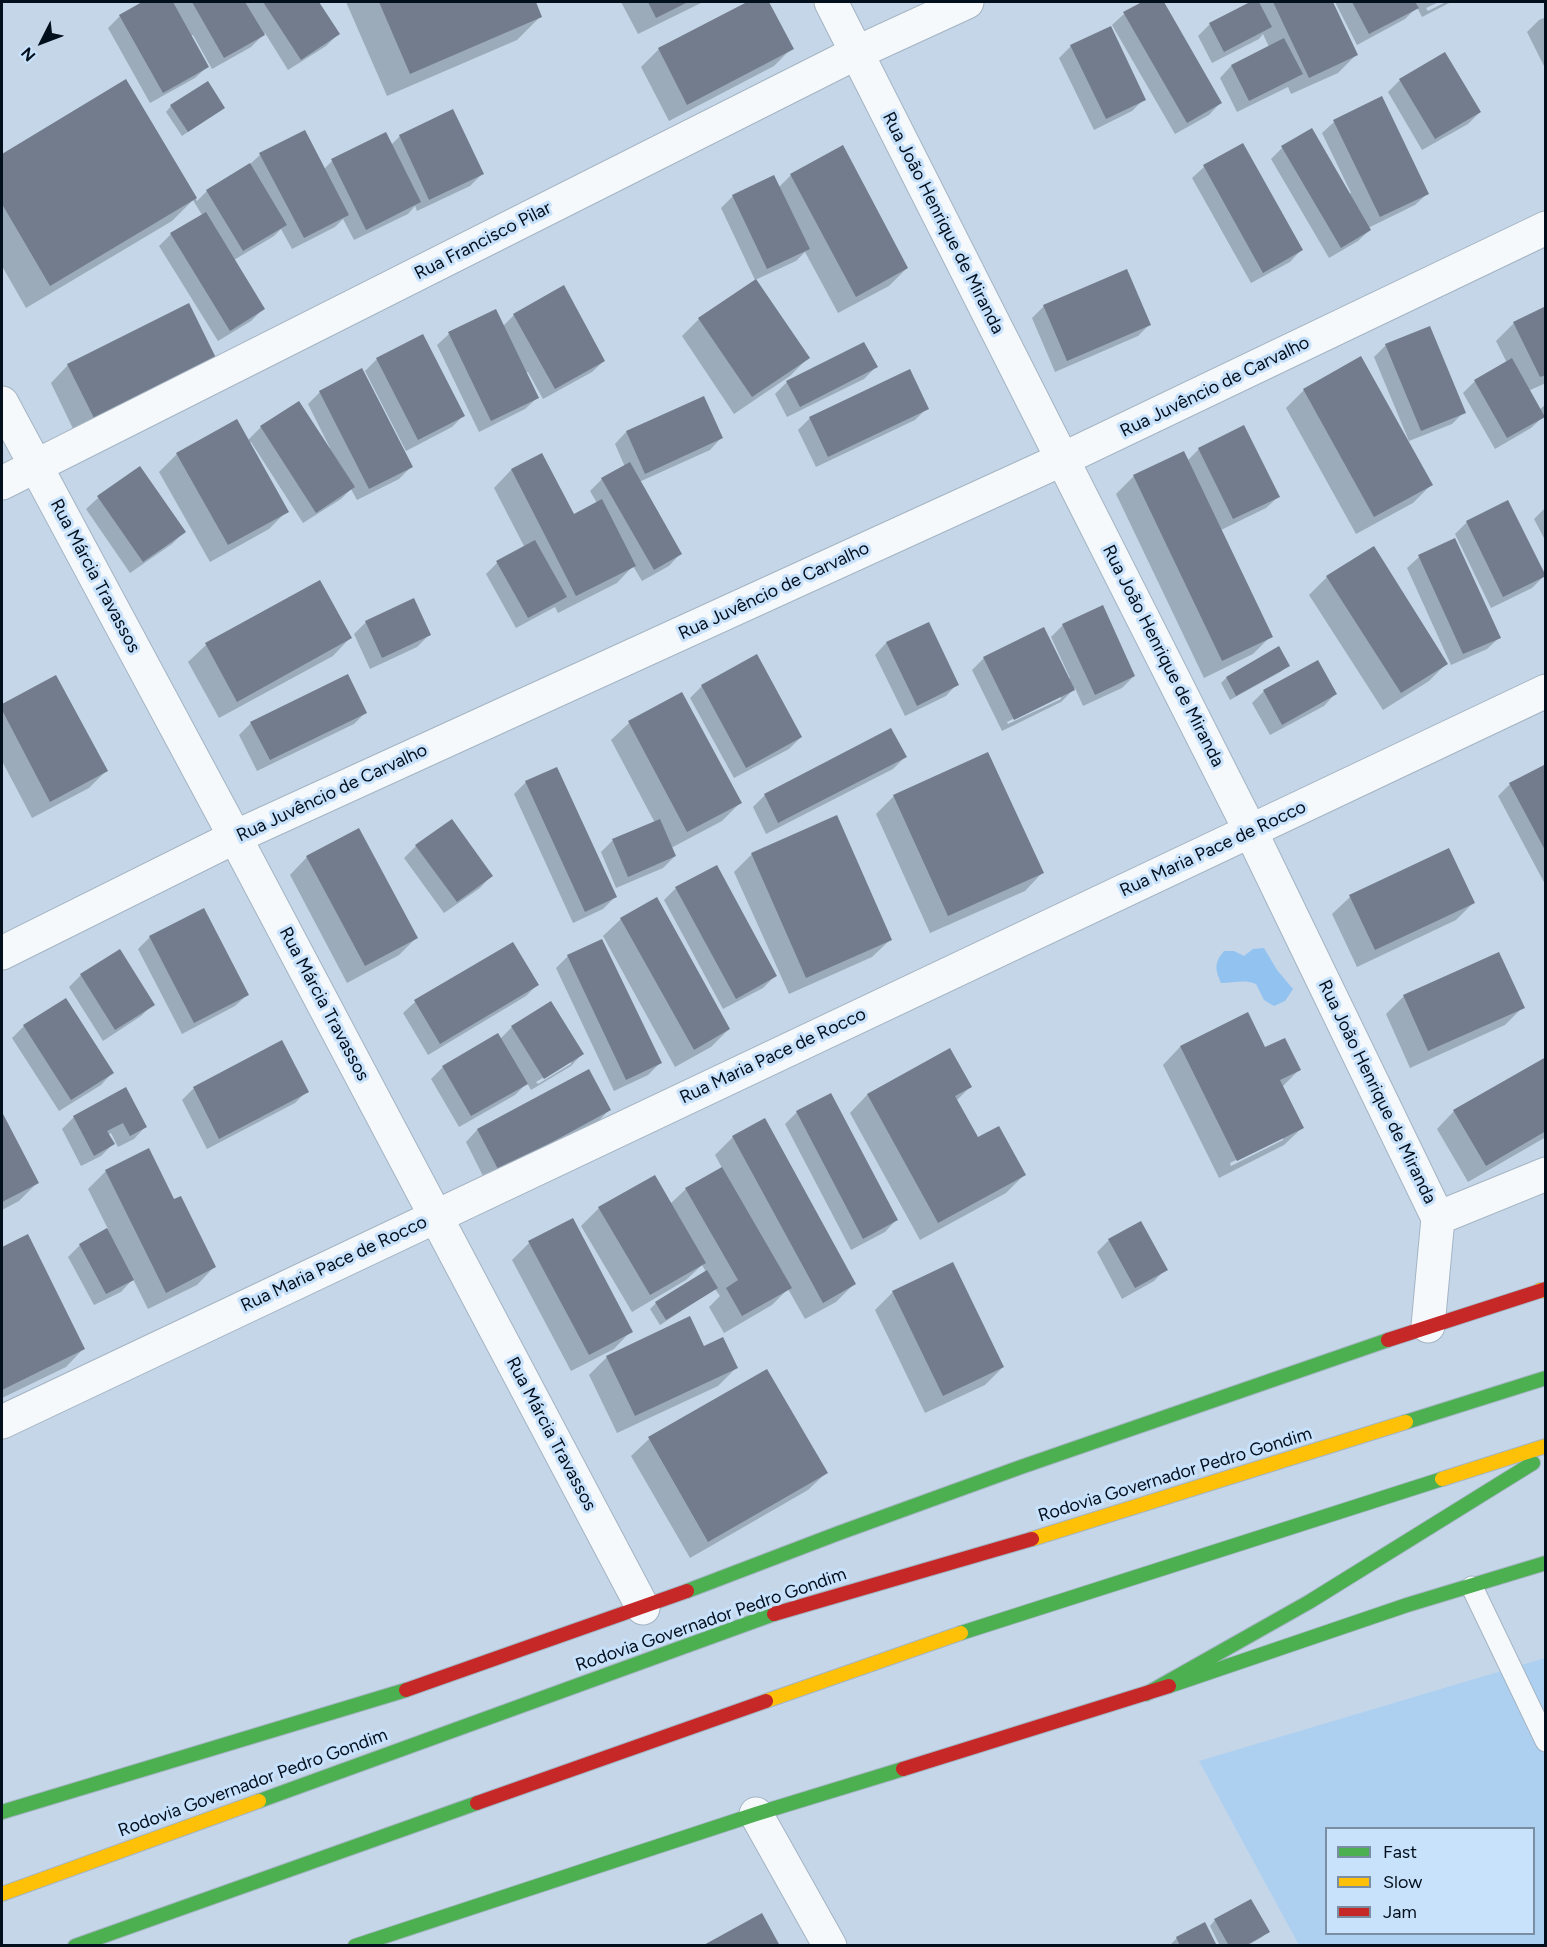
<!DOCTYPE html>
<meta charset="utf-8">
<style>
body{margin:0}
#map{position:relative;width:1547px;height:1947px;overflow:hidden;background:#c4d6e8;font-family:Figtree,sans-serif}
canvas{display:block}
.frame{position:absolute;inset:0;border:3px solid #020f1d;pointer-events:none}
.legend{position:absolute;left:1325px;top:1827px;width:210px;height:108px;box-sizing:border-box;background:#c9e2fc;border:2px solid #798ea3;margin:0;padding:8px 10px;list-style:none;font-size:18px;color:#020f1d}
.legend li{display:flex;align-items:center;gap:12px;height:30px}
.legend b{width:30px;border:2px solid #798ea3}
.north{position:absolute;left:12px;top:12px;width:60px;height:60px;-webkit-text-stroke:4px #c9e2fc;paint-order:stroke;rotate:228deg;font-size:16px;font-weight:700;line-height:24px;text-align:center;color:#020f1d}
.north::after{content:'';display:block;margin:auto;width:21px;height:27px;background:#020f1d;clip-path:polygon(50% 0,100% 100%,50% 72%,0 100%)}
</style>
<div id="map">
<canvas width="1547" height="1947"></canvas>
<div class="frame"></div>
<ul class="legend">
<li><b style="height:8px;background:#4caf50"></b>Fast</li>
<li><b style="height:8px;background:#ffc107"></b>Slow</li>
<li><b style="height:8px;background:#c62828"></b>Jam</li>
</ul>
<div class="north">N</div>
</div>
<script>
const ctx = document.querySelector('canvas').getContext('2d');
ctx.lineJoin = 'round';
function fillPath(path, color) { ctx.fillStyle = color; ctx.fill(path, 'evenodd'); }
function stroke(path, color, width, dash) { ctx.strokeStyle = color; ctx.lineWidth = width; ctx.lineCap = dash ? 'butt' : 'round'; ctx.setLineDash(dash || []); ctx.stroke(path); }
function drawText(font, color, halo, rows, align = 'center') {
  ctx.font = font + ' Figtree,sans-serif'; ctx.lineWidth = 6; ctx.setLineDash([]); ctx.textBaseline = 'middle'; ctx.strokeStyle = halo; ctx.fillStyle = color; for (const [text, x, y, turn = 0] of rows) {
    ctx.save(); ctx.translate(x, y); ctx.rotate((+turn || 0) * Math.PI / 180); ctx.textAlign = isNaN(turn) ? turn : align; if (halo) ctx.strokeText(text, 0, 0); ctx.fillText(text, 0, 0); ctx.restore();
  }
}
const built = new Path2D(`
 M1545 1658V1945H1299L1199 1761ZM1326 1828H1534V1934H1326Z`);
const water = new Path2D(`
 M1264 948 1277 970 1293 989 1285 1001 1274 1006 1264 1000 1256 984C1243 979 1234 983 1221 983 1215 969 1214 963 1224 951H1234L1244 956 1253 949Z`);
const shadow = new Path2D(`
 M145 2H317L338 34 326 46 288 70 265 33 251 47 212 69 193 35 190 36 207 67 195 78 150 103 108 28 120 16Z
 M346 2H534L541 16 517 40 387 96Z
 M621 2H703L638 34Z
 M750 2H767L792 48 774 66 669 121 641 67 659 49Z
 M1145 2H1162L1220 103 1209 115 1175 134 1112 25 1124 14Z
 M1248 2H1439L1426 8 1428 11 1446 2H1451L1422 17 1417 7 1405 19 1357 45 1335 2 1332 4 1356 55 1338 73 1291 94 1288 87 1237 112 1220 78 1231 66 1269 47 1263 34 1259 39 1212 63 1198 36 1210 24 1249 4Z
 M1546 17V65L1544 66 1527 32 1539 20Z
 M1071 46 1144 99 1132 111 1094 130 1059 58Z
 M1445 54 1480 112 1468 124 1422 150 1388 92 1400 80Z
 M126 81 197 201 207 191 249 165 260 155 324 169 332 161 385 134 391 145 400 136 482 174 470 186 417 211 415 206 408 214 354 240 343 219 335 227 292 249 281 229 274 236 234 260 263 309 251 321 218 341 159 246 171 234 202 215 193 200 172 221 26 308 2 266V156Z
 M1381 98 1427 194 1415 205 1368 228 1370 230 1358 241 1329 258 1271 159 1282 148 1349 194 1351 193 1322 133 1334 122Z
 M171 106 223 108 182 136 166 112Z
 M1242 145 1301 250 1290 262 1251 283 1192 178 1204 167Z
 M791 175 907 268 889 286 838 313 805 252 796 261 755 280 721 208 733 196 773 177 778 188Z
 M1044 306 1150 324 1138 336 1055 372 1032 318Z
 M1546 308V383L1528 391 1539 410 1546 404V421L1543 417 1531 428 1495 449 1463 393 1475 381 1507 363 1496 341 1514 323Z
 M514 315 604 361 592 372 543 399 528 372 525 373 537 398 525 409 479 432 437 345 449 334 503 326Z
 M699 319 808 358 790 376 734 414 682 336Z
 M1386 345 1464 412 1452 424 1409 441 1374 357Z
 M216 359 77 437 51 383 68 365Z
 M377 359 463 416 452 427 406 451 365 371Z
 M876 367 864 379 787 417 775 394 787 382Z
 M362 371 411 467 399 479 357 500 351 489 341 499 303 523 251 442 248 443 287 511 269 529 210 562 159 472 177 454 247 441 261 427 299 403 328 449 330 448 308 404 320 392Z
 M1304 390 1431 485 1413 503 1356 534 1286 408Z
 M927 408 915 420 816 467 798 430 810 418Z
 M626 432 721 438 710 450 639 482 680 554 669 566 642 581 633 566 617 583 558 613 555 607 516 628 486 574 497 563 525 548 494 488 511 470 542 455 573 516 597 503 590 491 602 479 625 467 615 444Z
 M1199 449 1278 497 1266 508 1221 530 1271 636 1253 654 1204 678 1116 494 1134 476 1187 461Z
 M139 469 184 532 172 544 130 573 86 509 98 498Z
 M1546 507V542L1534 519Z
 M1467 522 1544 576 1532 588 1491 608 1455 534Z
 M1419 557 1499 638 1487 649 1451 665 1407 568Z
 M1327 577 1446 664 1429 681 1383 710 1309 595Z
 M413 600 429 635 417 647 370 669 354 634 366 622Z
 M928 624 957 684 946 696 905 716 875 655 886 643Z
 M1063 625 1134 676 1122 688 1083 706 1075 688 1061 702 1002 731 972 670 984 658 1068 679 1070 678 1051 637ZM1061 695V699L1008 724 1007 722Z
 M350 638 333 656 219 718 188 662 206 645Z
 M1288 665 1282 671 1230 700 1221 683 1226 678Z
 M56 677 106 771 89 788 32 818 2 761V706Z
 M702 686 801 737 789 749 734 778 690 698Z
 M1264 691 1335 694 1324 706 1270 735 1252 703Z
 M682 694 740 803 722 821 671 848 675 856 663 868 616 888 601 852 612 841 655 823 611 740 629 723Z
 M366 712 354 724 257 771 239 735 251 723Z
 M905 757 893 769 766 834 753 807 765 795Z
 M1546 765V886L1498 796 1510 784Z
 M526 782 615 897 603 909 573 923 514 794Z
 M894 796 1042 873 1025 891 930 933 876 814Z
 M836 817 890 940 872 957 789 994 734 872 752 854Z
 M416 846 491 876 480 888 444 913 404 858Z
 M1449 850 1474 902 1456 920 1357 967 1332 914 1350 897Z
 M307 857 416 938 399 955 347 983 290 875Z
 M676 888 775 976 763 988 723 1009 664 900Z
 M621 919 729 1029 711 1047 675 1067 603 936Z
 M150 937 247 995 235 1006 182 1034 138 949Z
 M601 941 660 1063 648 1075 614 1091 556 968 567 957Z
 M513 944 537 985 526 996 428 1055 403 1013 415 1002Z
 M1499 954 1523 1007 1505 1025 1410 1068 1386 1014 1403 997Z
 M81 975 153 1004 141 1016 103 1041 69 987Z
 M1247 1014 1264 1049 1299 1070 1282 1087 1302 1128 1284 1145 1219 1178 1163 1065 1180 1047ZM1283 1137V1140L1231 1166 1230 1163Z
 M24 1026 112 1073 101 1085 59 1111 12 1038Z
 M512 1027 582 1054 571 1066 531 1090 527 1083 515 1095 459 1127 431 1079 443 1067 500 1039ZM571 1061V1064L538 1084 536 1082Z
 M281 1042 307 1091 295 1103 207 1149 182 1100 193 1089Z
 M949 1050 970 1087 956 1101 978 1140 1024 1175 1006 1193 920 1240 850 1113 867 1095Z
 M1546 1058V1137L1468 1182 1437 1129 1454 1111Z
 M588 1071 609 1110 598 1122 486 1182 466 1142 477 1130Z
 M126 1090 145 1127 134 1139 118 1147 111 1133 108 1135 113 1144 101 1156 81 1166 62 1129 74 1117Z
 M831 1095 896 1220 885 1232 851 1250 785 1124 797 1112Z
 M2 1115 37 1183 19 1201 2 1210Z
 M733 1137 854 1284 836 1302 805 1319 788 1289 772 1305 724 1333 709 1307 720 1296 715 1289 660 1325 650 1309 656 1303 706 1272 702 1265 686 1280 632 1312 581 1226 599 1208 670 1204 686 1189 722 1168 715 1155Z
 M106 1171 174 1202 214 1267 197 1285 148 1309 133 1279 121 1292 94 1305 68 1257 80 1245 108 1229 88 1189Z
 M28 1236 83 1349 66 1367 2 1398V1249Z
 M1109 1240 1166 1269 1154 1281 1122 1299 1097 1252Z
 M529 1243 631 1331 614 1349 571 1371 512 1260Z
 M893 1292 1003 1367 985 1385 925 1413 875 1310Z
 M607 1357 736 1368 718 1386 617 1433 589 1375Z
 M767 1371 826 1473 808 1490 690 1558 631 1456 649 1439Z
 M1215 1920 1268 1932 1262 1937 1247 1946H1220L1210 1926Z
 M1177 1938 1215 1946H1172L1171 1944Z`);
const building = new Path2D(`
 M142 2H173L209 67 163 93 119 15Z
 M192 2H245L265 35 224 58Z
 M263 2H319L340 34 301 60Z
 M379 2H536L542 17 410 74Z
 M648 2H688L656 18Z
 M747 2H769L794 49 687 105 658 48Z
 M1142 2H1164L1222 103 1187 123 1123 12Z
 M1250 2H1259L1272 27 1224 52 1209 23Z
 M1273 2H1333L1358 55 1309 78Z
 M1352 2H1415L1419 8 1369 34Z
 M1111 26 1146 100 1106 119 1070 45Z
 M1284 38 1303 74 1249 101 1231 65Z
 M1445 52 1481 112 1435 139 1399 79Z
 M126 79 197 198 50 286 2 204V154Z
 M208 81 225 108 188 132 170 105Z
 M1382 96 1429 194 1380 217 1333 120Z
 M453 109 484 174 429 200 399 135Z
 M1312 128 1371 230 1341 248 1281 146Z
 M305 130 349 215 304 238 259 153Z
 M386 132 421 202 366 230 331 159Z
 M1243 143 1303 250 1263 273 1203 165Z
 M843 145 908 268 856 297 790 174Z
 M250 163 287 225 243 251 206 190Z
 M774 175 810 249 767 269 732 195Z
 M206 212 265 309 230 331 170 233Z
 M1127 269 1151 325 1067 361 1043 305Z
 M756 279 810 358 752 397 698 318Z
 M564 285 605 361 555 389 513 314Z
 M189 303 217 360 95 420 67 364Z
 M1546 306V375L1540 377 1513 322Z
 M496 309 539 398 491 421 448 332Z
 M1430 326 1466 413 1421 431 1385 344Z
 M423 334 465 416 418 440 376 358Z
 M864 342 878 367 800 407 786 381Z
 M1361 356 1433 485 1374 517 1303 389Z
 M1512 358 1545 417 1507 438 1474 380Z
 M362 368 413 467 369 489 319 391Z
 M910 369 929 409 828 457 809 417Z
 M704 396 723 438 645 474 626 431Z
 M299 401 355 487 316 513 260 426Z
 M237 419 289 512 228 545 176 453Z
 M1244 425 1280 497 1233 519 1198 448Z
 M1184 451 1273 637 1222 661 1133 475Z
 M542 453 574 514 602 499 636 566 576 596 511 469Z
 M630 462 682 554 654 570 601 478Z
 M140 466 186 532 143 562 97 496Z
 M1508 500 1546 576 1503 597 1466 521Z
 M1455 538 1501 638 1463 654 1418 555Z
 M535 540 567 597 528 618 496 561Z
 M1374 546 1448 664 1401 693 1326 576Z
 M320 580 352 638 237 702 205 643Z
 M414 598 431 635 382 658 365 621Z
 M1103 605 1135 676 1095 695 1062 624Z
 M929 622 959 685 917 706 886 642Z
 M1044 627 1075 690 1014 720 983 657Z
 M1279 646 1290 666 1236 696 1226 677Z
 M757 654 802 737 746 768 701 685Z
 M1318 660 1337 694 1282 725 1263 690Z
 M348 674 367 713 270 760 250 722Z
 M56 675 108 771 50 802 2 710V704Z
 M682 692 742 803 687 832 628 721Z
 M891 728 907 757 778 823 764 794Z
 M988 752 1044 873 948 916 893 795Z
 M1546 764V852L1509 783Z
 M557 767 617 897 585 912 525 781Z
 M837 815 892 940 806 978 751 853Z
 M452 819 493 876 457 902 415 845Z
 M660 819 676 856 628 877 612 839Z
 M359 828 418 938 365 966 306 856Z
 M1449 848 1475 903 1375 950 1349 895Z
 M717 865 777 976 736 999 675 887Z
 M657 897 730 1029 694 1050 620 918Z
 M204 908 249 995 194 1023 149 936Z
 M602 939 662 1063 626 1080 567 955Z
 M513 942 539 985 440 1044 414 1000Z
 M120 949 155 1005 115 1030 80 974Z
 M1499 952 1525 1008 1428 1051 1403 995Z
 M66 998 114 1073 71 1100 23 1025Z
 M551 1001 584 1054 544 1079 511 1026Z
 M1248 1012 1265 1047 1285 1038 1301 1070 1280 1080 1304 1128 1237 1161 1180 1046Z
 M498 1033 528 1084 471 1116 442 1066Z
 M282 1040 309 1092 219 1139 193 1087Z
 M950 1048 972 1087 955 1096 978 1137 999 1126 1026 1175 938 1223 867 1094Z
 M1546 1057V1131L1486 1166 1453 1110Z
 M589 1069 611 1110 499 1171 477 1129Z
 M126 1087 147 1127 130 1136 123 1123 107 1131 115 1144 94 1156 73 1116Z
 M831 1093 898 1220 863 1239 796 1111Z
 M2 1112 39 1183 2 1202Z
 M765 1118 856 1284 823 1303 732 1136Z
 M149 1148 174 1199 181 1196 216 1267 166 1293 105 1170Z
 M722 1167 792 1288 742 1316 726 1288 738 1280 685 1188Z
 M655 1175 706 1263 650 1295 598 1207Z
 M573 1218 633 1332 589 1355 528 1241Z
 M1141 1221 1168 1270 1135 1288 1108 1239Z
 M107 1228 134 1280 106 1294 79 1244Z
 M28 1234 85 1349 2 1390V1247Z
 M953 1262 1004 1367 943 1396 892 1291Z
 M707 1270 718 1288 666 1320 655 1302Z
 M690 1316 704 1346 723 1337 738 1368 635 1416 606 1356Z
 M767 1369 828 1473 708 1542 648 1437Z
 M1251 1899 1270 1932 1245 1946H1229L1214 1919Z
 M762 1913 780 1946H702Z
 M1205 1922 1217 1946H1180L1176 1937Z`);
const lane = new Path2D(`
 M1472 1587 1546 1741`);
const street = new Path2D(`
 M831 2 1251 832 1438 1218 1428 1326
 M2 403 235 837 643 1608
 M2 483 856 53 967 2
 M2 953 235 837 1063 459 1546 228
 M1438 1218 1546 1174
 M2 1422 1546 691
 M756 1814 830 1946`);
const fast = new Path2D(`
 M1406 1422 1546 1378
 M687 1591 839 1533 1021 1467 1388 1340
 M961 1633 1442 1479
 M1169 1686 1407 1605 1546 1563
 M1146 1694 1309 1602 1533 1463
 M259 1801 774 1614
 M2 1812 406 1690
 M75 1946 477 1803
 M355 1946 756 1814 903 1769`);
const slow = new Path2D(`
 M1540 1290 1546 1291
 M1442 1479 1546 1446
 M1032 1539 1406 1422
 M766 1701 961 1633
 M2 1894 259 1801`);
const jam = new Path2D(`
 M1388 1340 1546 1289
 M774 1614 1032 1539
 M406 1690 687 1591
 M903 1769 1169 1686
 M477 1803 766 1701`);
const streetNames = [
 ["Rua João Henrique de Miranda",943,223,63],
 ["Rua Francisco Pilar",483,241,-27],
 ["Rua Juvêncio de Carvalho",1215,387,-26],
 ["Rua Márcia Travassos",95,576,62],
 ["Rua Juvêncio de Carvalho",774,591,-25],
 ["Rua João Henrique de Miranda",1163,656,63],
 ["Rua Juvêncio de Carvalho",332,793,-25],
 ["Rua Maria Pace de Rocco",1213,849,-25],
 ["Rua Márcia Travassos",324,1004,62],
 ["Rua Maria Pace de Rocco",773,1056,-25],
 ["Rua João Henrique de Miranda",1377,1092,64],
 ["Rua Maria Pace de Rocco",334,1264,-25],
 ["Rua Márcia Travassos",551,1434,62],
 ["Rodovia Governador Pedro Gondim",1175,1475,-17],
 ["Rodovia Governador Pedro Gondim",711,1620,-19],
 ["Rodovia Governador Pedro Gondim",253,1783,-20]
];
fillPath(built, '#add0f1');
fillPath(water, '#92c2f0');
fillPath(shadow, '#0003');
fillPath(building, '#727c8c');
stroke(lane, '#a4b4c3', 23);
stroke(street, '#a4b4c3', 35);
stroke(fast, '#a4b4c3', 16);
stroke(slow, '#a4b4c3', 16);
stroke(jam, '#a4b4c3', 16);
stroke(lane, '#f6f9fc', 21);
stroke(street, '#f6f9fc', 33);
stroke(fast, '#4caf50', 14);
stroke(slow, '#ffc107', 14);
stroke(jam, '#c62828', 14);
drawText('18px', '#020f1d', '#c9e2fc', streetNames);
</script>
